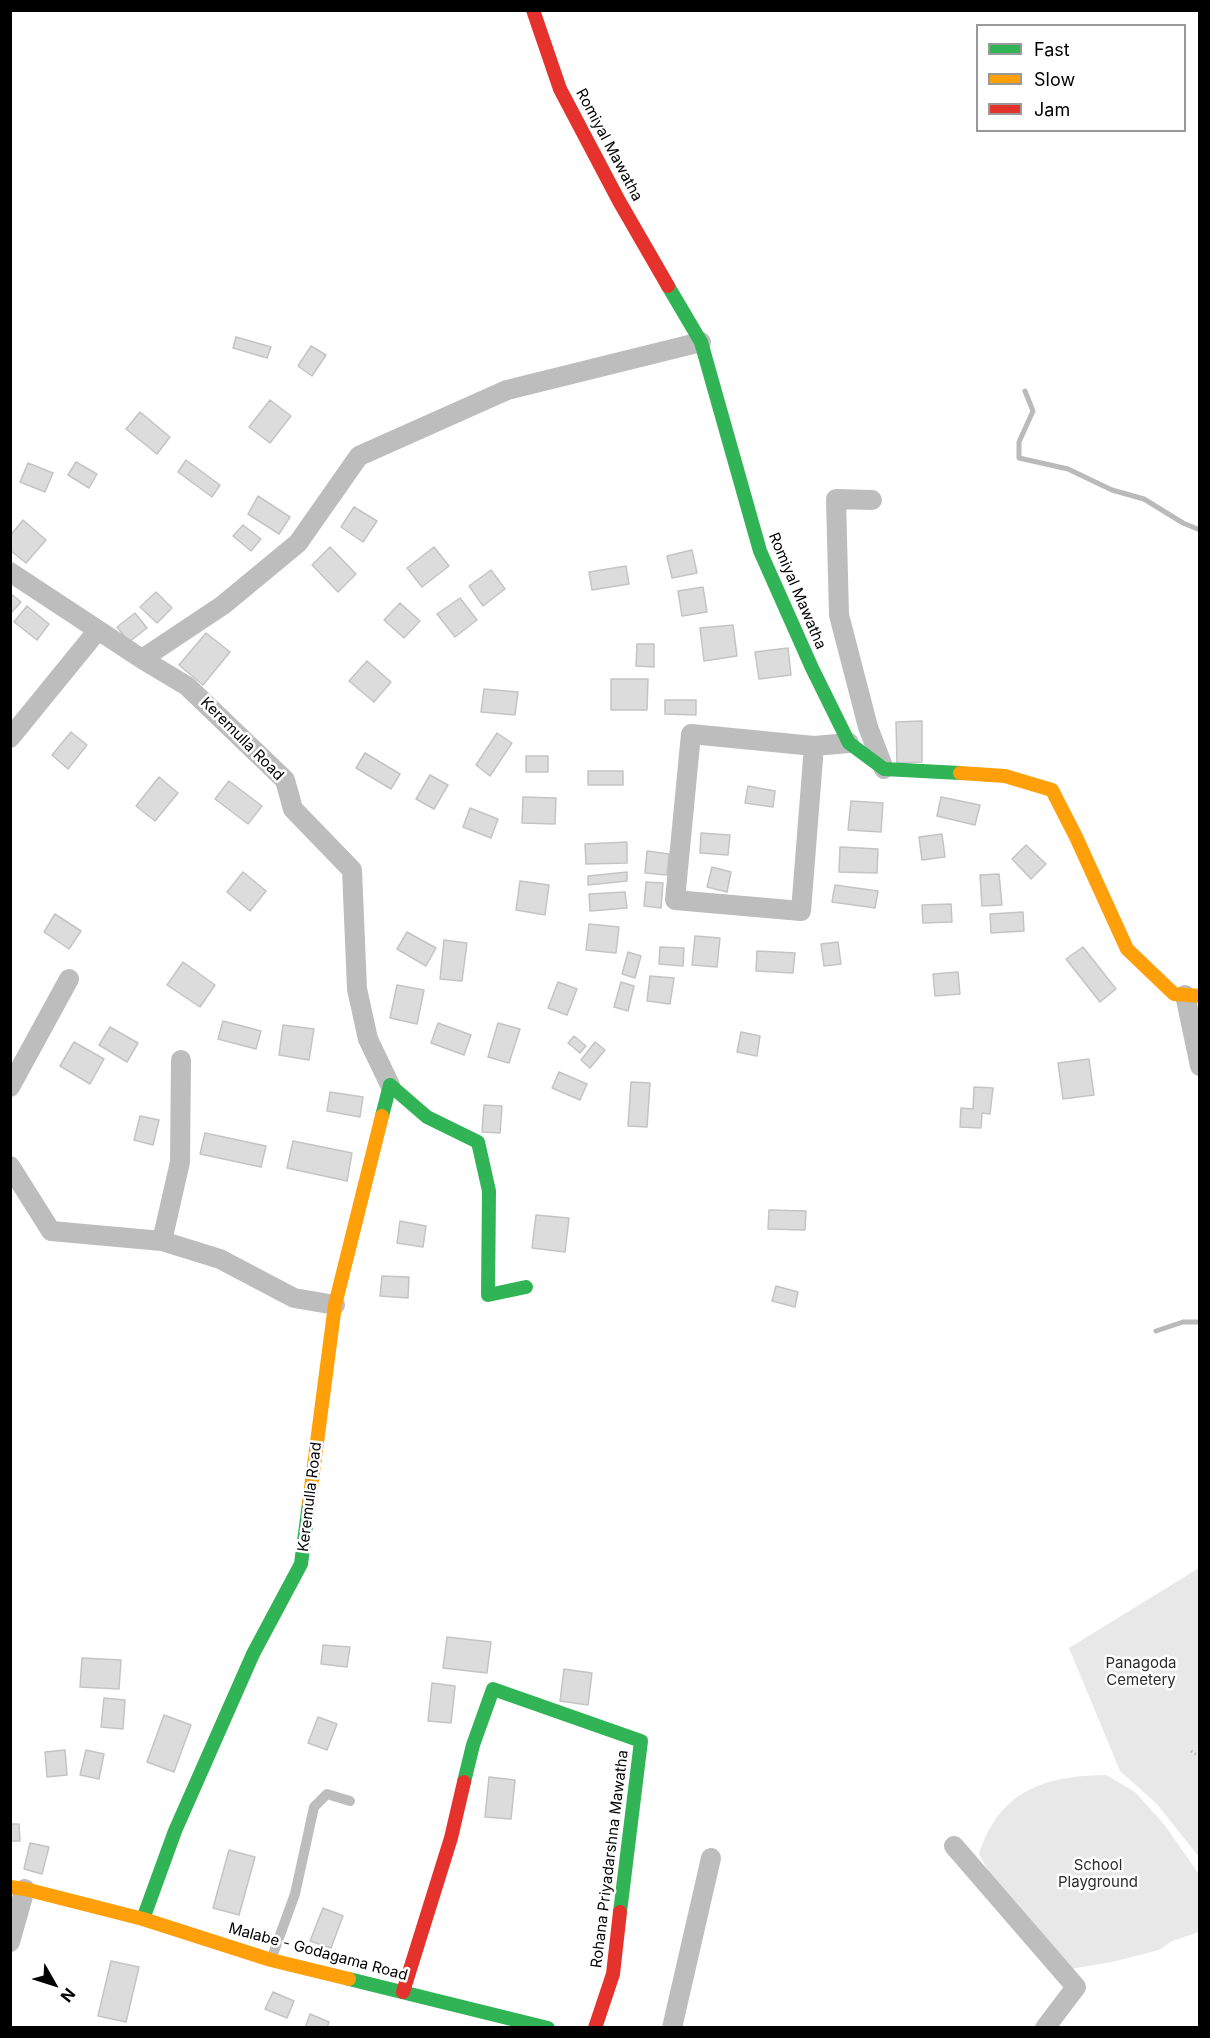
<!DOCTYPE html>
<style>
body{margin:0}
#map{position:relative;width:1210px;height:2038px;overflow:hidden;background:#fff;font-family:Inter,sans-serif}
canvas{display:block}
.frame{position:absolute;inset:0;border:12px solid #000;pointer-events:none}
.legend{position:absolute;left:976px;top:24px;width:210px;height:108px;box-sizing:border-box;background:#fff;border:2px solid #999;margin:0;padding:8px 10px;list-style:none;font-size:18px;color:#000}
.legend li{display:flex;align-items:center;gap:12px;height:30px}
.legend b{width:30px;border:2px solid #999}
.north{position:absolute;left:24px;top:1954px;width:60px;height:60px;-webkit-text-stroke:4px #fff;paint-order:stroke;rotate:129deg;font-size:16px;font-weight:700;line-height:24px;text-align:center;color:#000}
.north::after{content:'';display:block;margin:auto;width:21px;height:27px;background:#000;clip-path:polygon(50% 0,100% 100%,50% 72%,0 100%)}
</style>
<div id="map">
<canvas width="1210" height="2038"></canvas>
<div class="frame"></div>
<ul class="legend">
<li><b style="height:8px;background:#30b455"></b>Fast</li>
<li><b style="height:8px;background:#ff9f0a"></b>Slow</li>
<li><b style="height:8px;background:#e5322d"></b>Jam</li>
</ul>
<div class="north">N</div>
</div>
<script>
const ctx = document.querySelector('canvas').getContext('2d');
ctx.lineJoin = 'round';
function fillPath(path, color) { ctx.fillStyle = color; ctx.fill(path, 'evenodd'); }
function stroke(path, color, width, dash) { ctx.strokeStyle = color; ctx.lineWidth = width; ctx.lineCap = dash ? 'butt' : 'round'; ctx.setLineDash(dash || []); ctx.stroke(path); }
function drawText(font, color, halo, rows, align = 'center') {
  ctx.font = font + ' Inter,sans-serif'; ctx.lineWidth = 5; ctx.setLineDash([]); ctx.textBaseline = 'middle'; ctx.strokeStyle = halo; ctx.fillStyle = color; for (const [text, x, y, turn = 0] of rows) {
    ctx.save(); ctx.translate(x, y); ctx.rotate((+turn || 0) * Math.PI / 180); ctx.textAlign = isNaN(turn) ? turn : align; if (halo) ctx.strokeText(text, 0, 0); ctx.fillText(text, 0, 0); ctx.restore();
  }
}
const green = new Path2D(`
 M1199 1568V1857L1157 1804 1120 1771 1069 1648Z
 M1106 1775 1135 1792 1163 1823 1199 1874V1932L1172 1941 1159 1950 1112 1962 1071 1969 989 1872 979 1854C1000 1790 1044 1776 1106 1775Z`);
const stream = new Path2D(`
 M1025 391 1033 411 1019 442V458L1068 469 1112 490 1144 499 1183 523 1200 530
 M1156 1331 1183 1322H1200`);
const building = new Path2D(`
 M236 337 271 347 267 358 233 348Z
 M311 346 326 355 312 376 298 366Z
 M270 400 291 416 270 443 249 427Z
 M140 412 170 437 157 454 126 429Z
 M186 460 220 485 212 497 178 472Z
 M76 462 97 474 89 488 68 475Z
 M28 463 53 473 45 492 20 482Z
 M258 496 290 517 279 534 248 514Z
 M354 507 377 521 363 542 341 527Z
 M23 520 46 540 26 563 10 550V536Z
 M243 525 261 539 251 551 233 536Z
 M330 547 356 574 338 592 312 565Z
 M434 547 449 566 422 587 407 568Z
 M692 550 697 573 672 578 667 556Z
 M626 566 629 584 592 590 589 572Z
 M491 570 505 589 483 606 469 586Z
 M703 587 707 612 682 616 678 591Z
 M156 592 172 608 157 623 140 607Z
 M10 593 21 602 10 614Z
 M460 598 477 620 455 637 437 614Z
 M400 603 420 621 404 638 384 620Z
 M27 606 49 624 37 640 14 622Z
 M135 613 147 628 129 642 117 627Z
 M733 625 737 656 704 661 700 628Z
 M206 633 230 652 203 685 179 665Z
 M637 644H654V667L636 666Z
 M788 648 791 675 759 679 755 652Z
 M367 661 391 682 374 702 349 681Z
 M611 679H648L647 710H611Z
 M484 689 518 692 515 715 481 712Z
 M665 700H696V715L665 714Z
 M922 721V762L897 763 896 722Z
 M71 732 87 745 68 769 52 755Z
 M497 733 512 743 490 776 476 765Z
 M365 753 400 774 391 789 356 768Z
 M526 756H548V772H526Z
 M588 771H623V785H588Z
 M430 775 448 785 434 809 416 799Z
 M159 777 178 793 155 821 136 806Z
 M229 781 262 806 248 824 215 799Z
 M748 786 775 791 773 807 745 803Z
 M523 797 556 798 555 824 522 823Z
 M941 797 980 805 975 825 937 816Z
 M851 801 883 803 881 832 848 830Z
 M470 808 498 819 491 838 463 827Z
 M701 833 730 835 728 855 700 853Z
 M942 834 945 857 922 860 919 837Z
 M627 842V863L586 864 585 844Z
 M1026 845 1046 864 1031 879 1012 859Z
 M840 847 878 849 877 873 839 872Z
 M647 851 669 854 667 875 645 873Z
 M712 867 731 872 727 892 707 887Z
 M243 872 266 891 250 911 227 892Z
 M627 872V881L588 885V876Z
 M999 874 1002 905 982 906 980 875Z
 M520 881 549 885 545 915 516 910Z
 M646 882 663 883 661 908 644 906Z
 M835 885 878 891 875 908 832 902Z
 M625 892 627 908 590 911 589 894Z
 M951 904 952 922 923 923 922 905Z
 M1023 912 1024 931 991 933 990 914Z
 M55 914 81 931 69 949 44 932Z
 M589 924 619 927 616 953 586 950Z
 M407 932 436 948 426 966 397 949Z
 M695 936 720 938 717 967 692 965Z
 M444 940 467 943 462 981 440 979Z
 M838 942 841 964 824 966 821 944Z
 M660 947 684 948 683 966 659 964Z
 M1083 947 1116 989 1100 1002 1066 959Z
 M757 951 795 953 793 973 756 971Z
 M628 952 641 956 635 978 622 974Z
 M183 962 215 985 200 1007 167 985Z
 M958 972 960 994 935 996 933 974Z
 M650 976 674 978 670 1004 647 1001Z
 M558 982 577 989 567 1015 548 1008Z
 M621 982 634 986 628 1011 614 1007Z
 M397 985 424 990 417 1024 390 1018Z
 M223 1021 261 1031 256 1049 218 1039Z
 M438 1023 471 1035 464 1055 431 1043Z
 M498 1023 520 1029 509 1063 488 1057Z
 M283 1025 314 1029 309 1060 279 1055Z
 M110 1027 138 1043 127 1062 99 1045Z
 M741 1032 760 1036 757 1056 737 1052Z
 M574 1036 586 1046 580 1053 568 1043Z
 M74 1042 104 1059 90 1084 60 1066Z
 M595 1042 605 1050 590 1068 581 1060Z
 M1089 1059 1094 1095 1063 1099 1058 1063Z
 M559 1072 587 1084 580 1100 552 1088Z
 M631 1082 650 1083 647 1127 628 1126Z
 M974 1087 993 1088 990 1114 982 1113 981 1128 960 1127 961 1108 973 1109Z
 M330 1092 363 1097 360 1117 327 1111Z
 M484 1105 502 1106 500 1133 482 1132Z
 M140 1116 159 1120 153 1145 134 1140Z
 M205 1133 266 1146 261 1167 200 1154Z
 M293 1141 352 1153 347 1181 287 1168Z
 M769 1210 806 1211 805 1230 768 1229Z
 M536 1215 569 1218 565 1252 532 1248Z
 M400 1221 426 1226 423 1247 397 1243Z
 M382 1276 409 1277 408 1298 380 1296Z
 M776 1286 798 1292 795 1307 772 1301Z
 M447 1637 491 1642 487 1673 443 1668Z
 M323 1645 350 1647 347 1667 321 1664Z
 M82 1658 121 1660 119 1689 80 1687Z
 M564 1669 592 1673 588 1705 560 1701Z
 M432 1683 455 1686 451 1723 428 1721Z
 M104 1698 125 1700 123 1729 101 1727Z
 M164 1715 191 1725 174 1772 147 1762Z
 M318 1717 337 1724 327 1750 308 1743Z
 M65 1750 67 1775 47 1777 45 1752Z
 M86 1750 104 1754 99 1779 80 1775Z
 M489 1777 515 1780 511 1819 485 1817Z
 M10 1824H19L20 1841H10Z
 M30 1843 49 1847 42 1874 24 1869Z
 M229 1850 255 1857 239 1915 213 1908Z
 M323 1908 343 1916 331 1948 310 1941Z
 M111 1961 139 1967 126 2022 98 2016Z
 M273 1992 294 2001 287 2018 265 2009Z
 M310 2014 329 2022 327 2028H305Z`);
const path = new Path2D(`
 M1191 1751 1200 1757`);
const lane = new Path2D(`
 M272 1957 295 1894 314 1807 327 1794 350 1801`);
const street = new Path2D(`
 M872 500 836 499 839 615 868 727 884 769
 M10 572 142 659 187 686 285 780 293 809 352 870 357 989 368 1039 390 1085
 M142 659 223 605 298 543 359 456 507 390 701 342
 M10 738 98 630
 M814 746 691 734 675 900 801 911 814 746 849 743
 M1185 995 1200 1066
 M181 1060 180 1162 162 1241 220 1259 294 1298 335 1305
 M10 1087 69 979
 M10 1166 51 1231 162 1241
 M954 1846 1076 1987 1045 2028
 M10 1942 25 1889
 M672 2028 711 1858`);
const fast = new Path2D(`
 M668 286 701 342 760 551 812 668 849 743 884 769 960 773
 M382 1116 390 1085 427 1117 478 1142 489 1191 488 1295 526 1287
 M464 1782 473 1745 493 1689 641 1741 620 1912
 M143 1919 175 1831 253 1654 301 1564 309 1503
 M349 1979 548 2028`);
const slow = new Path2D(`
 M960 773 1005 776 1052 790 1076 837 1127 949 1174 994 1200 996
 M309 1503 335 1305 382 1116
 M10 1887 25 1889 143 1919 271 1960 349 1979`);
const jam = new Path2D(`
 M533 10 560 89 619 201 668 286
 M403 1992 451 1838 464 1782
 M595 2028 613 1974 620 1912`);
const streetNames = [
 ["Romiyal Mawatha",609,145,62],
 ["Romiyal Mawatha",797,591,67],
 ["Keremulla Road",242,739,45],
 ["Keremulla Road",310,1497,-83],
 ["Rohana Priyadarshna Mawatha",610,1859,-83],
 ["Malabe - Godagama Road",318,1952,15]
];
const parkNames = [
 ["Panagoda",1141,1663],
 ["Cemetery",1141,1680],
 ["School",1098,1865],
 ["Playground",1098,1882]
];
fillPath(green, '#e8e8e8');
stroke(stream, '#bababa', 5);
fillPath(building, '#dcdcdc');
stroke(building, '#c4c4c4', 1.5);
stroke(path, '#b8b8b8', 3, [1.5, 3]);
stroke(lane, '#bdbdbd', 10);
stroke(street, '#bdbdbd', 20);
stroke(fast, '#30b455', 14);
stroke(slow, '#ff9f0a', 14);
stroke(jam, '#e5322d', 14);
drawText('15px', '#000', '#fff', streetNames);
drawText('15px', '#2d2d2d', '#fff', parkNames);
</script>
